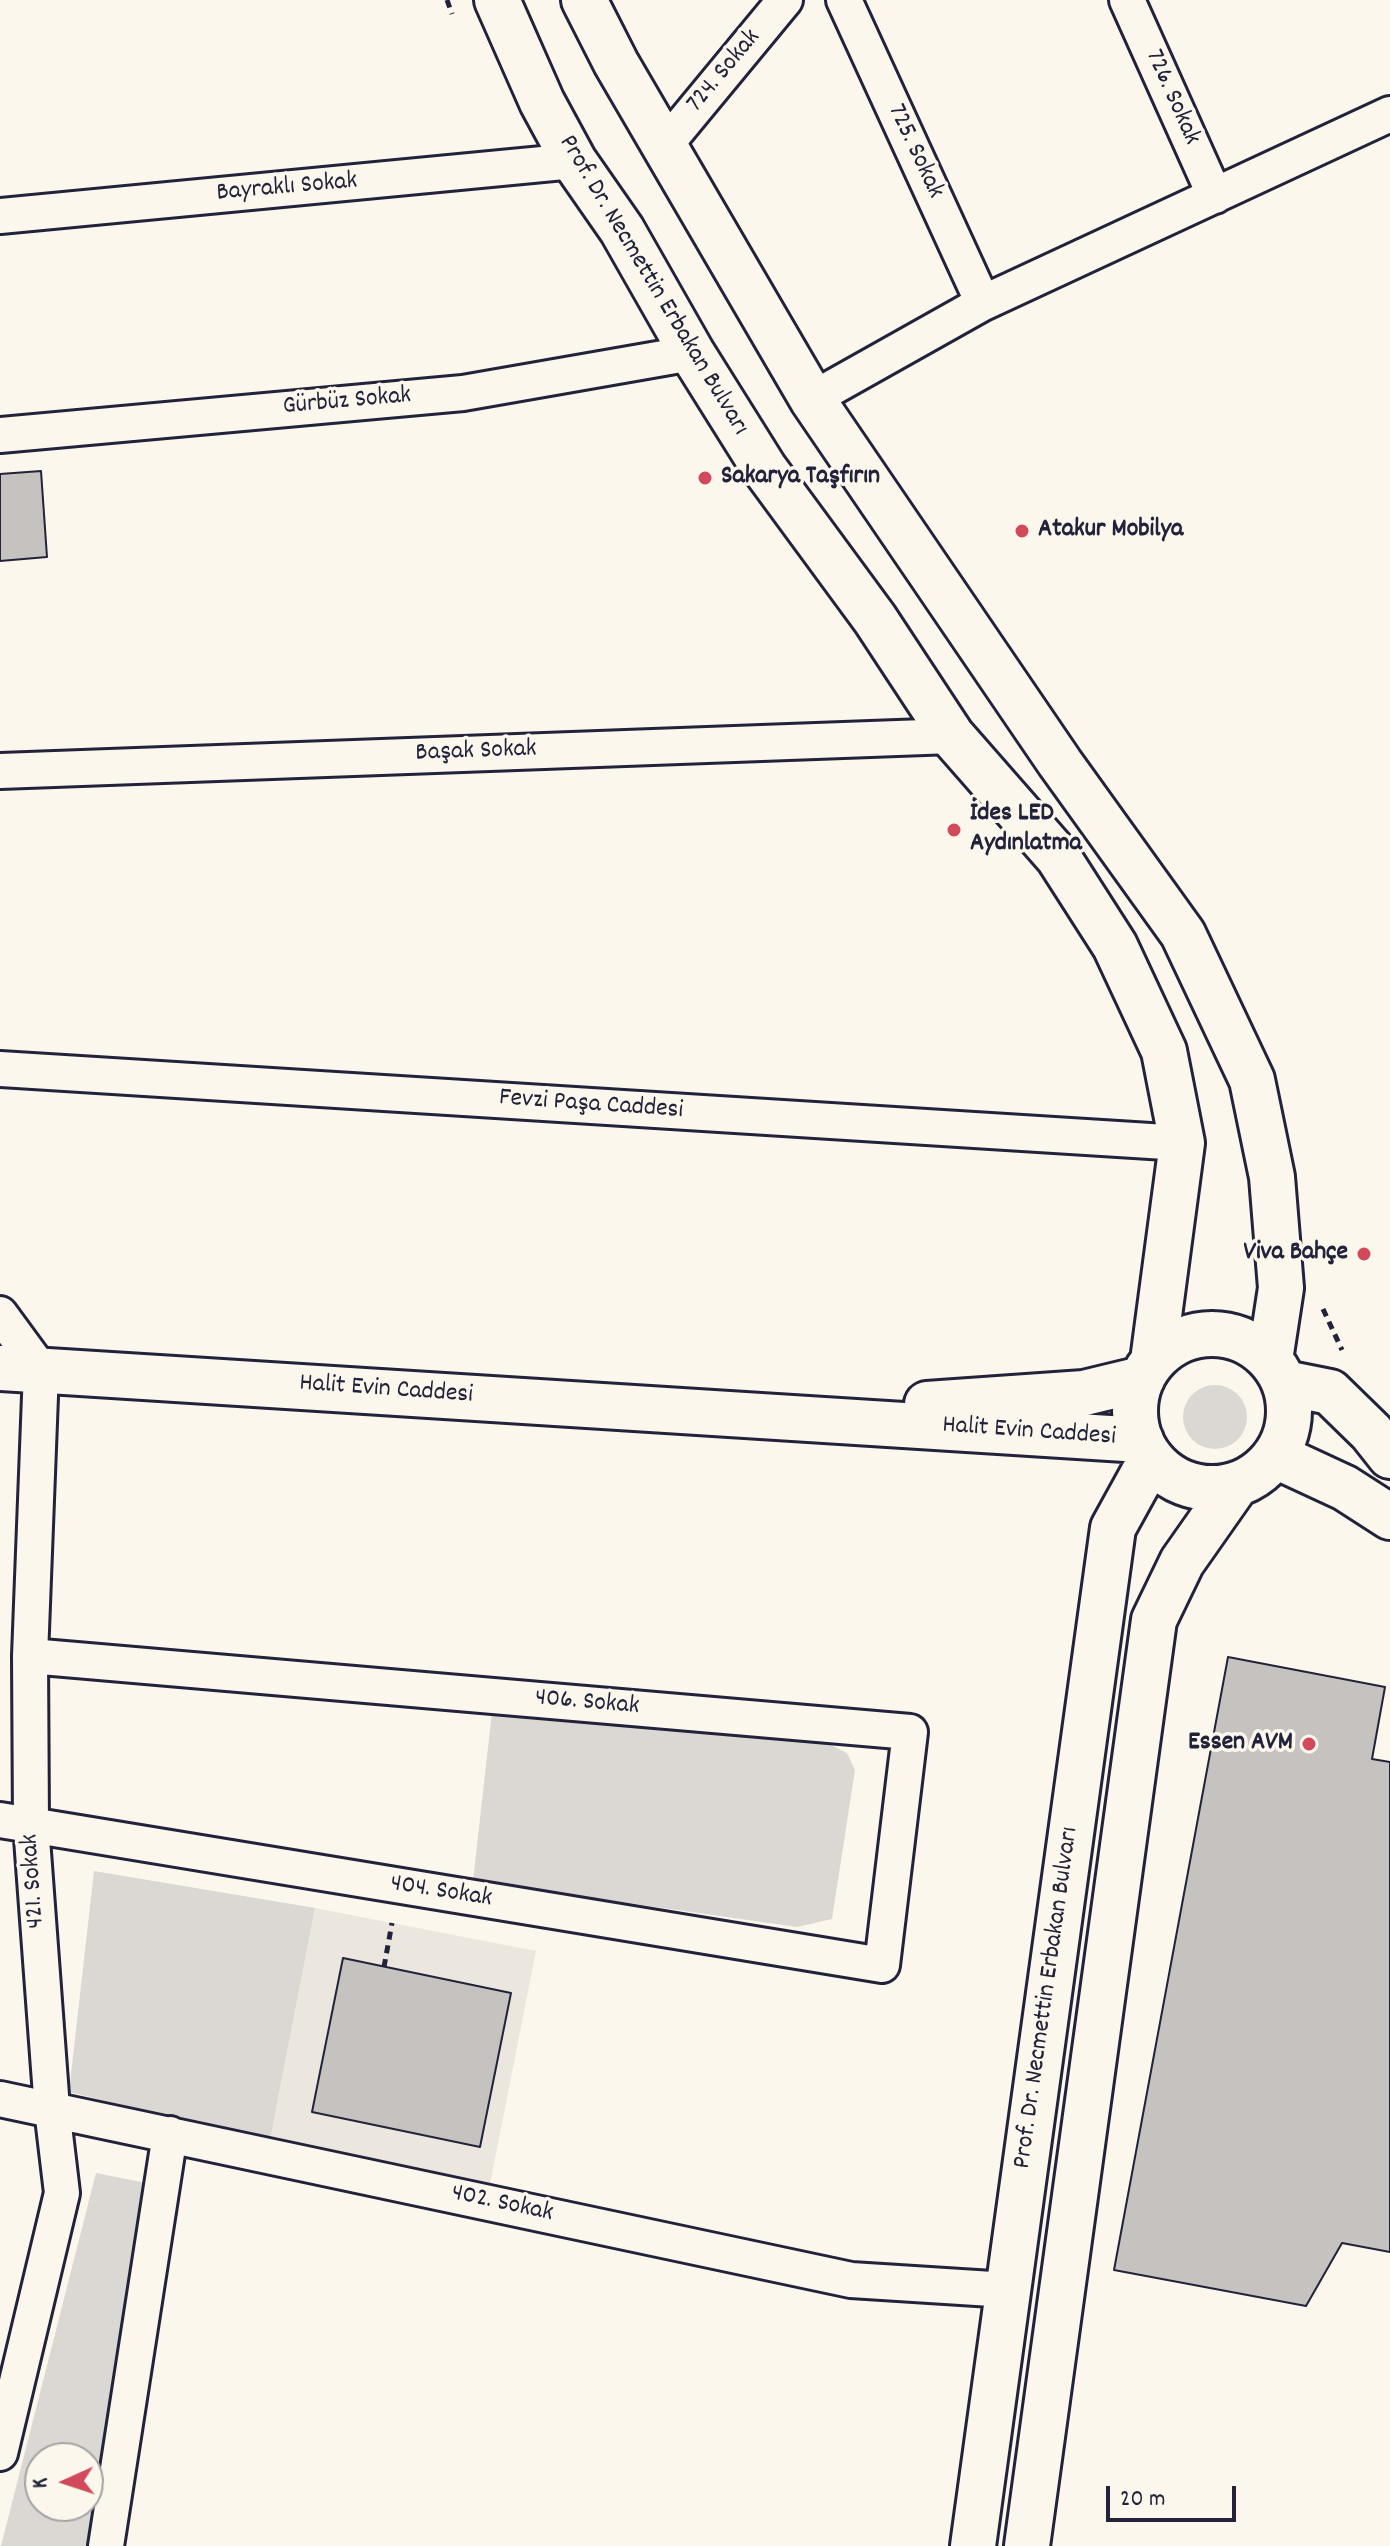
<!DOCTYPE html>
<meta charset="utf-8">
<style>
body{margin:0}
#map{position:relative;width:1390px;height:2546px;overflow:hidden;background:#fbf7ec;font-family:Dekko,sans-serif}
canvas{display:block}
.north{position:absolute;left:24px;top:2442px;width:80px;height:80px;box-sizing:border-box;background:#fbf7ec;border:2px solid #a4a2a5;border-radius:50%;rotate:267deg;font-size:22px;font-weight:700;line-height:32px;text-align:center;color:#22223b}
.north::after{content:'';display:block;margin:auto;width:28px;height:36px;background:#d1495b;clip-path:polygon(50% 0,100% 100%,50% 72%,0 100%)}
.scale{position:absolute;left:1106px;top:2486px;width:130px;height:36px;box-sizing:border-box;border:4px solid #22223b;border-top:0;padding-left:10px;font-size:24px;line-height:28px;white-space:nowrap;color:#22223b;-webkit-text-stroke:6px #fbf7ec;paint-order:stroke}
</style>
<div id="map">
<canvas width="1390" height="2546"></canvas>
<div class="north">K</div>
<div class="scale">20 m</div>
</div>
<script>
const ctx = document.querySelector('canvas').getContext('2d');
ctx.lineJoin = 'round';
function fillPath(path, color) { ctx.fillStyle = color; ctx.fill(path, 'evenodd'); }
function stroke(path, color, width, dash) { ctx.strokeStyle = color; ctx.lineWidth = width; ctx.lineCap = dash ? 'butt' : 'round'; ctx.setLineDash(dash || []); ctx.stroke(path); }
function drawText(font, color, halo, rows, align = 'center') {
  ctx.font = font + ' Dekko,sans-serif'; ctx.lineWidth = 7; ctx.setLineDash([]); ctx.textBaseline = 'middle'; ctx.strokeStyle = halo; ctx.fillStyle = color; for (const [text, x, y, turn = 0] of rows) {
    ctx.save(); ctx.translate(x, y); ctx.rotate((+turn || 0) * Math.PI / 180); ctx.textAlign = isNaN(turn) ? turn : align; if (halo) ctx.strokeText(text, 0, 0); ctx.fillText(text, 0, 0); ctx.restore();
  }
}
const built = new Path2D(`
 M315 1908 536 1951 490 2184 270 2140Z`);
const green = new Path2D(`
 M1183 1417a32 32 0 1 1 64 0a32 32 0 1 1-64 0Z
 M492 1712 823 1741 847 1753 855 1770 832 1919 797 1927 473 1881Z
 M94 1871 315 1908 270 2140 69 2092Z
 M96 2173 146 2183 89 2546H1ZM40 2458H88V2506H40Z`);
const building = new Path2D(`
 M41 471 47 557 0 561V474Z
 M1228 1657 1385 1687 1372 1759 1390 1762V2252L1342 2243 1306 2306 1114 2270Z
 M343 1958 511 1993 480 2147 312 2112Z`);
const path = new Path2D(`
 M447 0 452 14
 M1323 1309 1342 1350
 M384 1967 392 1923`);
const street = new Path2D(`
 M844 0 983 303
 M1127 0 1215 196
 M666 144 785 0
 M0 216 574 161
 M812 399 983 303 1390 114
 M0 435 463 393 692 353
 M0 771 952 736
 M0 1069 1182 1143
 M0 1314 41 1370 30 1656 31 1825 52 2109 62 2193 0 2453
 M0 1820 882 1965 910 1732 30 1656
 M0 2099 851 2280 1008 2290
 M106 2546 170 2134`);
const secondary = new Path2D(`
 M497 0 542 102 574 161 622 230 692 353 764 468 875 619 952 736 1058 857 1115 946 1164 1051 1182 1143 1153 1361
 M584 0 616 63 812 399 1060 763 1183 934 1252 1080 1272 1177 1281 1288 1270 1360
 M1135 1411a77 77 0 1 1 154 0a77 77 0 1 1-154 0Z
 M0 1368 1141 1440
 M1285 1383 1330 1392 1371 1432 1390 1456
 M927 1404 1084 1393 1142 1379
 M1276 1456 1345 1488 1390 1517
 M973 2546 1113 1528 1151 1459
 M1027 2546 1154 1620 1182 1562 1236 1485`);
const markers = [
 [705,478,8,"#d1495b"],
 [1022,531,8,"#d1495b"],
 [954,830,8,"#d1495b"],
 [1364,1254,8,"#d1495b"],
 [1309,1744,8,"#d1495b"]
];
const streetNames = [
 ["724. Sokak",725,72,-50],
 ["726. Sokak",1171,98,66],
 ["725. Sokak",914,152,65],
 ["Bayraklı Sokak",287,189,-5],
 ["Prof. Dr. Necmettin Erbakan Bulvarı",652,286,59],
 ["Gürbüz Sokak",347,403,-5],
 ["Başak Sokak",476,753,-2],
 ["Fevzi Paşa Caddesi",591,1106,4],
 ["Halit Evin Caddesi",386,1391,4],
 ["Halit Evin Caddesi",1029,1433,4],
 ["406. Sokak",587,1704,5],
 ["421. Sokak",35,1881,-94],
 ["404. Sokak",441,1893,9],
 ["Prof. Dr. Necmettin Erbakan Bulvarı",1048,1998,-82],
 ["402. Sokak",502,2205,12]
];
const poiNames = [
 ["Sakarya Taşfırın",721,478],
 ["Atakur Mobilya",1038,531],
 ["İdes LED",970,815],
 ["Aydınlatma",970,845],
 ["Viva Bahçe",1348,1254,"right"],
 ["Essen AVM",1293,1744,"right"]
];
fillPath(built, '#ebe7df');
fillPath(green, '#dbd8d3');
fillPath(building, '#c6c2c0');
stroke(building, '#22223b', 2);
stroke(street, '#22223b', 40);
stroke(secondary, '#22223b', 50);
stroke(path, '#22223b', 5, [8, 6]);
stroke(street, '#fbf7ec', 34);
stroke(secondary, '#fbf7ec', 44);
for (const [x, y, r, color] of markers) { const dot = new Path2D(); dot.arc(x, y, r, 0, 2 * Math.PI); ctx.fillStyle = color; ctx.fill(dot); stroke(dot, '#fbf7ec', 3); }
drawText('26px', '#22223b', '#fbf7ec', streetNames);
drawText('bold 26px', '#22223b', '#fbf7ec', poiNames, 'left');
</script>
